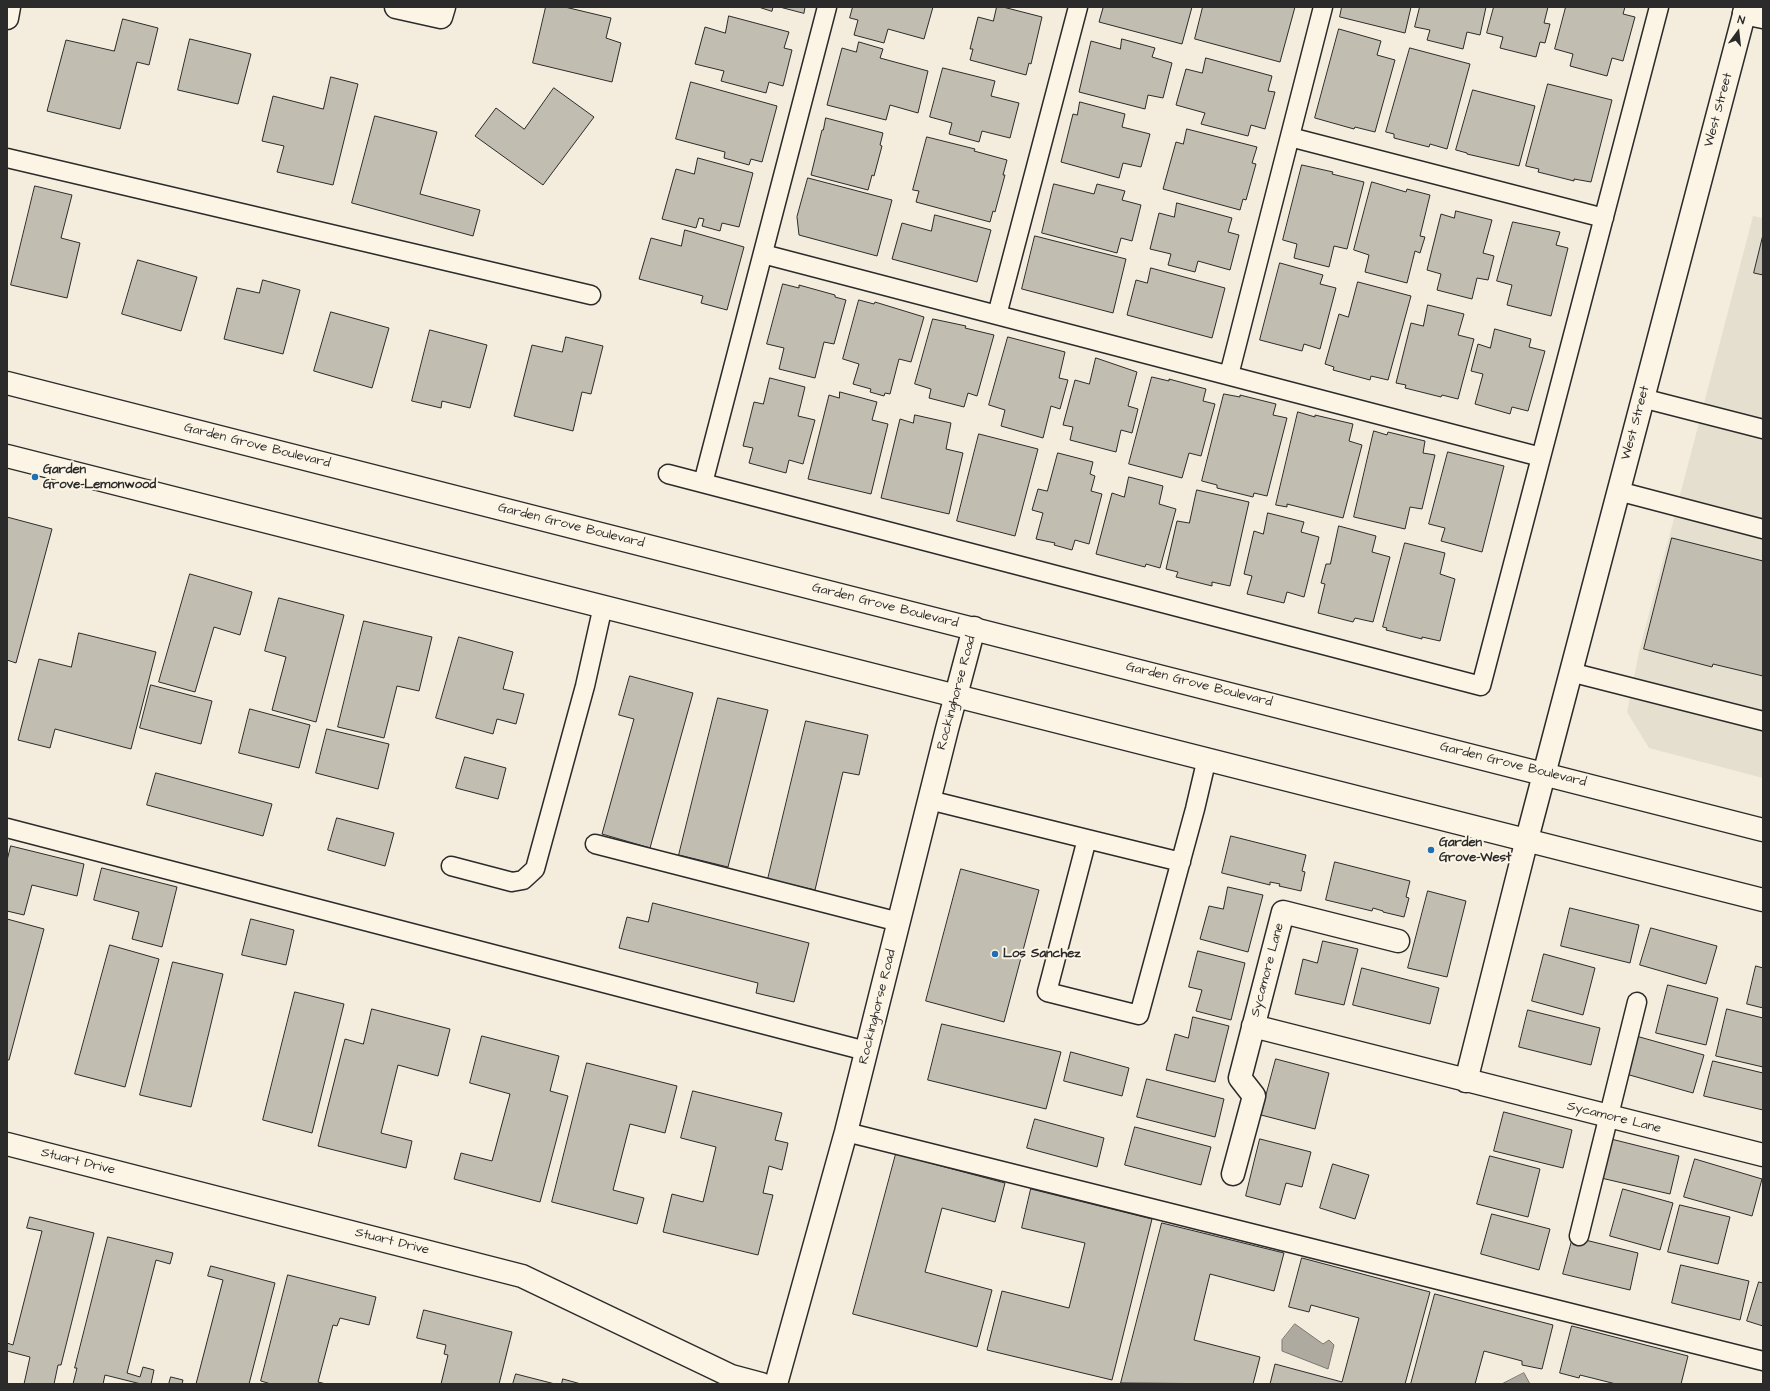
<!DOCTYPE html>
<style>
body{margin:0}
#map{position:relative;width:1770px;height:1391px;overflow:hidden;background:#f4edde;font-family:"Architects Daughter",sans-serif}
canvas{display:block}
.frame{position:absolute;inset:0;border:8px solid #2b2b2b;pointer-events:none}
.north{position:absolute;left:1718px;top:12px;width:40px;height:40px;-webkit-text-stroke:3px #fcf5e5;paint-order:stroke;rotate:15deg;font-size:11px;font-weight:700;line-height:16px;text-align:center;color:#2b2b2b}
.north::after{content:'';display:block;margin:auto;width:14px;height:18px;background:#2b2b2b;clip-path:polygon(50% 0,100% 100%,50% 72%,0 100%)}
</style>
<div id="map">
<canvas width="1770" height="1391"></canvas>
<div class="frame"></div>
<div class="north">N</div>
</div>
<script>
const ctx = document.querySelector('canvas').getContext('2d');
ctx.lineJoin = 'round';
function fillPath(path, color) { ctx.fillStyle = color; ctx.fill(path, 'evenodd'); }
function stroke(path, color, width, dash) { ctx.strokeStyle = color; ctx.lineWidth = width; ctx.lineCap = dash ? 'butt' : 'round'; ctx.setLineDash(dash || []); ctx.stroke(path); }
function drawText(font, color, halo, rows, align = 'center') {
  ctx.font = font + ' "Architects Daughter",sans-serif'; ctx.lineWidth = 4; ctx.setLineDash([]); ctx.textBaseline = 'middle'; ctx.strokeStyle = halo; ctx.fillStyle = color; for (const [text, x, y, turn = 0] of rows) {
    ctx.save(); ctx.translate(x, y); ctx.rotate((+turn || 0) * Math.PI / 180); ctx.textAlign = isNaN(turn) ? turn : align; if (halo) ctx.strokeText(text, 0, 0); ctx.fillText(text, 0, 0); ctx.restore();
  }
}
const built = new Path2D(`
 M1753 216 1763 218V778L1649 748 1627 712 1639 652Z`);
const water = new Path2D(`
 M1295 1324 1323 1344 1329 1340 1334 1345 1328 1369 1282 1351V1340Z
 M1524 1373 1530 1384H1502Z`);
const building = new Path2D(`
 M546 7H565L611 18 606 38 621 43 612 82 533 63Z
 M759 7H773L772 11Z
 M780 7H805L804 13Z
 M853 7H933L924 39 888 29 884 43 854 35 858 20 850 18Z
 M997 7H1003L1042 17 1031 64 1029 63 1026 75 970 60 973 49H970L978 17 993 21Z
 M1099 7H1192L1182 44 1099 22 1103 8Z
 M1203 7H1295L1280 62 1195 39Z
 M1342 7H1411L1405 33 1340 17Z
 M1420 7H1486L1480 35 1467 32 1463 49 1427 40 1430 30 1415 27Z
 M1494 7H1548L1544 23 1550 24 1545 43 1540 42 1536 57 1500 48 1503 37 1487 33Z
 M1566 7H1625L1623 14 1635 17 1623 61 1612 58 1607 76 1570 66 1573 54 1555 49Z
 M729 16 789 32 784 48 792 50 783 86 769 82 766 93 721 81 724 71 695 64 705 27 725 33Z
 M123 19 158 28 149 65 137 62 120 129 47 111 66 40 114 51Z
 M1339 29 1381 41 1377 55 1395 60 1375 132 1355 127 1354 129 1315 118Z
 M190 39 251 54 238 104 178 90Z
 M1122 39 1155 48 1152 57 1172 63 1163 98 1148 95 1145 109 1079 92 1091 41 1120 49Z
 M859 42 883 49 880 58 928 71 918 113 890 105 886 120 827 105 842 48 856 52Z
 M1410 48 1470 64 1447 149 1430 144 1429 147 1394 138V134L1386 132Z
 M1206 58 1272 76 1268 91 1275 92 1265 129 1251 125 1248 136 1201 124 1205 113 1176 105 1186 69 1202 73Z
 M943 68 995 81 991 96 1019 103 1010 138 982 131 979 142 949 134 952 123 930 117Z
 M331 77 358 84 333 185 277 172 284 146 262 141 273 96 323 109Z
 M691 82 777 106 762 162 751 159 749 165 724 158 725 152 676 139Z
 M1548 84 1612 100 1591 182 1574 179V181L1538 172 1539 169 1526 166Z
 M554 88 594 117 543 185 475 136 496 108 524 129Z
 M1473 90 1535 106 1519 166 1467 154V153L1456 150Z
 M1080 102 1125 114 1122 127 1150 134 1141 167 1123 163 1119 178 1061 162 1073 114 1077 115Z
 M375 116 437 132 420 194 480 210 473 236 352 203Z
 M826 118 883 133 880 145 882 146 874 176 872 175 868 190 811 175 822 130H823Z
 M1187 129 1257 147 1252 163 1256 164 1246 200 1243 199 1240 210 1163 189 1176 142 1183 144Z
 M927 137 975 149 974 151 1007 160 1003 175H1005L995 212 993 211 990 222 916 202 919 191 913 190Z
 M698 158 753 173 739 227 722 223 720 231 702 226 704 219 699 218 696 228 662 219 676 169 694 174Z
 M1302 165 1333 172 1332 174 1364 182 1347 249 1334 246 1329 267 1294 258 1297 244 1283 240Z
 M808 178 892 200 877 256 799 235 797 217Z
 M1372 182 1406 192 1407 189 1430 195 1420 236 1425 237 1420 253 1415 251 1407 283 1365 272 1369 255 1354 250Z
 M1054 184 1094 194 1097 184 1125 191 1122 200 1141 205 1132 241 1121 238 1117 253 1042 233Z
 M35 186 72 195 61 238 80 243 67 298 11 285Z
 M1177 203 1232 218 1228 232 1239 235 1230 270 1198 261 1195 272 1168 265 1171 254 1150 249 1159 213 1174 217Z
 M1456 211 1492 220 1483 253 1494 256 1488 280 1477 278 1472 299 1437 290 1441 274 1427 270 1441 214 1454 218Z
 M935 215 991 230 977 282 892 259 902 223 931 231Z
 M1513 222 1560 232 1556 245 1568 248 1551 316 1507 305 1512 285 1497 281Z
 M685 230 744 247 727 310 701 303 703 296 639 279 651 238 681 246Z
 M1763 235V275L1754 273Z
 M1035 236 1126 259 1113 313 1022 289Z
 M138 260 197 277 181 331 122 314Z
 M1280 263 1323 275 1320 284 1336 288 1320 349 1304 344 1302 351 1260 340Z
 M1151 268 1225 288 1212 338 1127 315 1136 280 1147 283Z
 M263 280 300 290 283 354 224 339 237 288 259 293Z
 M1358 282 1411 296 1388 380 1371 376 1370 380 1333 370 1334 367 1325 364 1339 314 1348 317Z
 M783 284 799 288V285L835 295V297L846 300 834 344 824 342 815 378 779 369 784 348 767 344Z
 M859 300 874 304 875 302 924 317 911 362 899 359 890 394 885 393 884 396 870 392 871 389 853 384 859 364 843 359Z
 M1428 305 1464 314 1458 335 1474 339 1458 399 1442 395 1441 397 1405 388 1406 385 1396 383 1411 323 1423 326Z
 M331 312 389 328 372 388 314 371Z
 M933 319 966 326 965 328 994 335 977 396 968 393 964 407 929 398 931 389 915 384Z
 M1495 329 1531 339 1529 347 1545 351 1528 411 1512 407 1510 414 1475 404 1483 374 1471 371 1478 344 1490 348Z
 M430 330 487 345 470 408 442 401 441 408 412 401Z
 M566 337 603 346 591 394 582 392 573 431 514 416 532 345 562 352Z
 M1008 337 1065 352 1059 378 1068 380 1060 409 1051 406 1043 438 1001 426 1005 410 989 405Z
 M1096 358 1137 372 1128 406 1138 409 1132 433 1121 430 1116 452 1070 440 1073 427 1063 425 1075 380 1089 384Z
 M1152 377 1169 381V379L1206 389 1203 401 1215 404 1201 456 1189 453 1182 478 1129 464Z
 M770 378 805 387 798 416 815 420 803 464 789 460 786 473 749 463 753 448 743 446 754 402 763 404Z
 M840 392 877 402 872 420 888 424 871 494 808 479 829 395 839 398Z
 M1224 394 1240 397V395L1276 404 1273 415 1287 418 1267 496 1254 493 1253 497 1217 488V485L1202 481Z
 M1298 412 1315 417V415L1353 424 1349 441 1362 445 1343 518 1287 504V507L1276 505Z
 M915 415 951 423 946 449 963 453 949 514 881 498 900 419 913 423Z
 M1374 431 1387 435 1388 432 1425 441 1423 453 1435 455 1422 509 1410 507 1405 529 1354 517Z
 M979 434 1038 449 1015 536 957 521Z
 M1448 452 1504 466 1482 552 1441 541 1445 528 1429 524Z
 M1058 453 1093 462 1090 474 1095 476 1091 491 1102 494 1089 544 1075 540 1072 550 1054 545 1055 543 1036 539 1043 513 1032 510 1038 489 1047 491Z
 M1129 477 1163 486 1159 504 1176 509 1160 568 1146 564 1145 567 1096 554 1112 493 1124 497Z
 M1197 490 1249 502 1230 586 1212 582V586L1176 577 1178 572 1166 569 1177 521 1189 523Z
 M1268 513 1304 522 1301 532 1319 537 1304 597 1287 592 1284 603 1247 594 1252 576 1244 574 1254 531 1263 534Z
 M7 517 52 529 16 663 7 660Z
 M1339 526 1376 536 1372 552 1390 557 1373 622 1355 618 1353 622 1318 613 1325 584 1321 583 1326 564H1330Z
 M1672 538 1763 561V676L1713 664 1712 667 1644 649Z
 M1405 543 1445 553 1440 574 1455 579 1440 641 1422 637V639L1386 630 1387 628 1383 627Z
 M190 574 252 592 240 635 214 627 195 692 159 682Z
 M279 598 344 615 316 722 272 710 286 657 265 651Z
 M364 621 432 637 419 691 397 686 384 738 338 727Z
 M79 633 156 652 131 749 55 729 50 748 18 740 39 659 71 667Z
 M459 637 513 652 503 689 524 694 516 724 497 719 493 734 436 718Z
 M630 676 693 693 650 848 602 834 634 719 619 715Z
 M151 685 212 701 201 744 140 728Z
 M718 698 768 710 728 867 679 855Z
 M250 709 310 725 299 768 239 753Z
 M806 721 868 735 859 775 843 772 815 890 768 879Z
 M327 729 389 744 378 789 316 773Z
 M465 757 506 768 498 799 456 788Z
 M156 773 272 804 263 836 147 805Z
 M337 818 394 833 385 866 328 850Z
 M1231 836 1306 855 1302 871 1305 872 1301 891 1279 886 1280 884 1270 882V885L1222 873Z
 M11 846 84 864 77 896 32 885 24 915 7 911V861Z
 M1335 862 1410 881 1406 897 1409 898 1404 917 1383 912V911L1373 908 1372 911 1326 900Z
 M102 868 177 887 162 947 132 939 139 912 94 900Z
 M961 869 1039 890 1004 1022 926 1001Z
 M1228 887 1263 895 1248 952 1200 939 1209 906 1223 909Z
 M1428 891 1466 901 1447 977 1408 968Z
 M653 903 809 943 794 1002 756 993 758 983 619 948 627 917 648 922Z
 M1570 908 1639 925 1630 963 1561 946Z
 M7 919 44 929 9 1060H7Z
 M251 919 294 930 286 965 242 955Z
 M1651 928 1717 946 1706 984 1640 965Z
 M1323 941 1358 949 1344 1005 1295 994 1303 959 1317 963Z
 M110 945 159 959 125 1087 75 1074Z
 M1198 951 1245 963 1231 1020 1196 1011 1202 990 1189 987Z
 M1544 954 1595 968 1583 1015 1532 1001Z
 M173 962 223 974 191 1107 140 1095Z
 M1756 966 1763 968V1008L1747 1004Z
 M1362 968 1439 988 1430 1024 1353 1005Z
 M1668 985 1718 998 1706 1045 1656 1033Z
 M295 992 344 1004 312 1133 263 1120Z
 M372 1009 450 1029 438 1076 398 1065 381 1133 412 1141 406 1168 318 1146 345 1039 363 1044Z
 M1727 1009 1763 1018V1067L1716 1056Z
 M1528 1010 1600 1028 1591 1065 1519 1047Z
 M1193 1017 1229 1026 1215 1082 1166 1070 1175 1034 1188 1038Z
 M942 1024 1061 1052 1046 1109 928 1080Z
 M482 1036 559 1056 550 1091 568 1096 540 1202 454 1179 461 1153 492 1161 510 1094 470 1083Z
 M1636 1036 1704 1055 1693 1093 1626 1074Z
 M1071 1052 1129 1068 1122 1096 1064 1081Z
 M1276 1059 1329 1073 1315 1129 1261 1115Z
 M1713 1061 1763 1073V1110L1704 1096Z
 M587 1063 677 1086 665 1133 630 1124 613 1190 644 1198 637 1224 552 1202Z
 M1147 1079 1224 1099 1215 1137 1137 1117Z
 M693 1091 782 1113 775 1140 788 1143 782 1170 769 1166 763 1193 773 1195 758 1255 663 1232 672 1194 703 1202 716 1147 681 1138Z
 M1504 1112 1572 1130 1563 1168 1494 1151Z
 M1035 1119 1104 1138 1097 1167 1027 1148Z
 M1135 1127 1211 1147 1201 1185 1125 1165Z
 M1260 1139 1311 1152 1302 1187 1286 1183 1280 1205 1246 1196Z
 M1611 1139 1679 1156 1670 1194 1601 1178Z
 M896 1154 1005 1183 995 1222 942 1208 925 1272 992 1290 977 1347 853 1314Z
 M1490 1156 1540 1169 1528 1217 1477 1204Z
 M1695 1159 1762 1179 1752 1216 1684 1197Z
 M1333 1164 1369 1175 1355 1219 1320 1208Z
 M1031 1189 1152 1219 1112 1380 987 1350 1002 1291 1069 1308 1085 1243 1022 1228Z
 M1623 1189 1673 1203 1660 1250 1610 1236Z
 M1680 1205 1730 1217 1718 1264 1668 1252Z
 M1492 1214 1550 1229 1539 1270 1481 1254Z
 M30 1217 94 1233 61 1365H58L54 1384H24L30 1357 7 1351V1343L13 1345 42 1231 27 1228Z
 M1162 1223 1284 1253 1274 1291 1210 1274 1194 1340 1260 1357 1253 1384 1121 1383Z
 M108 1237 173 1253 170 1264 156 1260 127 1373 140 1377 143 1367 154 1370 151 1384H141L105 1375 103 1384H73L77 1368H75Z
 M1573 1237 1638 1253 1630 1290 1563 1274Z
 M1302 1258 1430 1292 1405 1384H1270L1275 1364 1342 1382 1359 1318 1311 1305 1309 1312 1289 1307Z
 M1681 1265 1749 1281 1740 1320 1672 1303Z
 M211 1266 275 1283 249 1384H196L223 1280 208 1276Z
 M288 1275 376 1297 369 1325 340 1318 337 1326 333 1325 318 1382 326 1384H271L261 1381Z
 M1759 1282 1763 1283V1326L1747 1321Z
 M1435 1294 1553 1325 1542 1369 1522 1365V1361L1484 1351 1475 1384H1411Z
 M424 1310 512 1332 499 1384H441L448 1355 444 1354 446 1345 417 1338Z
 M1572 1326 1688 1356 1681 1384H1616L1580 1375 1579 1378 1560 1373Z
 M516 1374 555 1384H513Z
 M171 1377 183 1380 182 1384H169Z
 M563 1379 581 1384H562Z`);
const service = new Path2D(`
 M1290 137 1604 218
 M7 158 591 295
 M763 254 1541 457
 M997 315 1078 7
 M1229 375 1323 7
 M1642 398 1763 429
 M668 474 1481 686 1659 7
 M703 483 827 7
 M1618 491 1763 529
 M1570 672 1763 721
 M929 800 1087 839 1047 992 1139 1015 1195 809 1207 758
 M7 828 866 1051
 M1087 839 1181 862
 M595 844 899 922
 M451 866 512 882 523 880 535 869 585 686 603 606
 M846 1132 1763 1361
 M1579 1236 1637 1002`);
const minor = new Path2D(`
 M396 7 441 17 444 7
 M1744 13 1763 17
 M7 18 9 7
 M1253 1026 1763 1155
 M1466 1081 1527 839
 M7 1144 522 1276 731 1376 761 1384
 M1233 1174 1254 1096 1240 1078 1283 912 1398 941
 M776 1384 846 1132 947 729 974 628`);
const secondary = new Path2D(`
 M1527 839 1746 7`);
const primary = new Path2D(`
 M7 383 1763 830
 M7 456 1763 900`);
const markers = [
 [35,477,4,"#1f6fb2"],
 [1431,850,4,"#1f6fb2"],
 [995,954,4,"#1f6fb2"]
];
const streetNames = [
 ["West Street",1719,110,-75],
 ["West Street",1636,423,-75],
 ["Garden Grove Boulevard",257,446,14],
 ["Garden Grove Boulevard",571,526,14],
 ["Garden Grove Boulevard",885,606,14],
 ["Garden Grove Boulevard",1199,685,14],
 ["Rockinghorse Road",957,693,-75],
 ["Garden Grove Boulevard",1513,765,14],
 ["Sycamore Lane",1268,970,-75],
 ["Rockinghorse Road",878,1007,-76],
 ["Sycamore Lane",1614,1118,14],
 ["Stuart Drive",78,1162,14],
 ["Stuart Drive",392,1242,14]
];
const poiNames = [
 ["Garden",43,470],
 ["Grove-Lemonwood",43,485],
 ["Garden",1439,843],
 ["Grove-West",1439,858],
 ["Los Sanchez",1003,954]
];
fillPath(built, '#e5dfd0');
fillPath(water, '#afaaa0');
stroke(water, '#7a7771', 1);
fillPath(building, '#c2bdb1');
stroke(building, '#2b2b2b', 1);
stroke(service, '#2b2b2b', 21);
stroke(minor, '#2b2b2b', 25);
stroke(secondary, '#2b2b2b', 25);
stroke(primary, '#2b2b2b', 25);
stroke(service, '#fcf5e5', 18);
stroke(minor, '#fcf5e5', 22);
stroke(secondary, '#fcf5e5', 22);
stroke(primary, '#fcf5e5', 22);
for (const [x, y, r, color] of markers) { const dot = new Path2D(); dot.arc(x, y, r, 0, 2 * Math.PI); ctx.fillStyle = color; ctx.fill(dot); stroke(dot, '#fcf5e5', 1.5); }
drawText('13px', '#2b2b2b', '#fcf5e5', streetNames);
drawText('bold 13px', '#2b2b2b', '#fcf5e5', poiNames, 'left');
</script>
